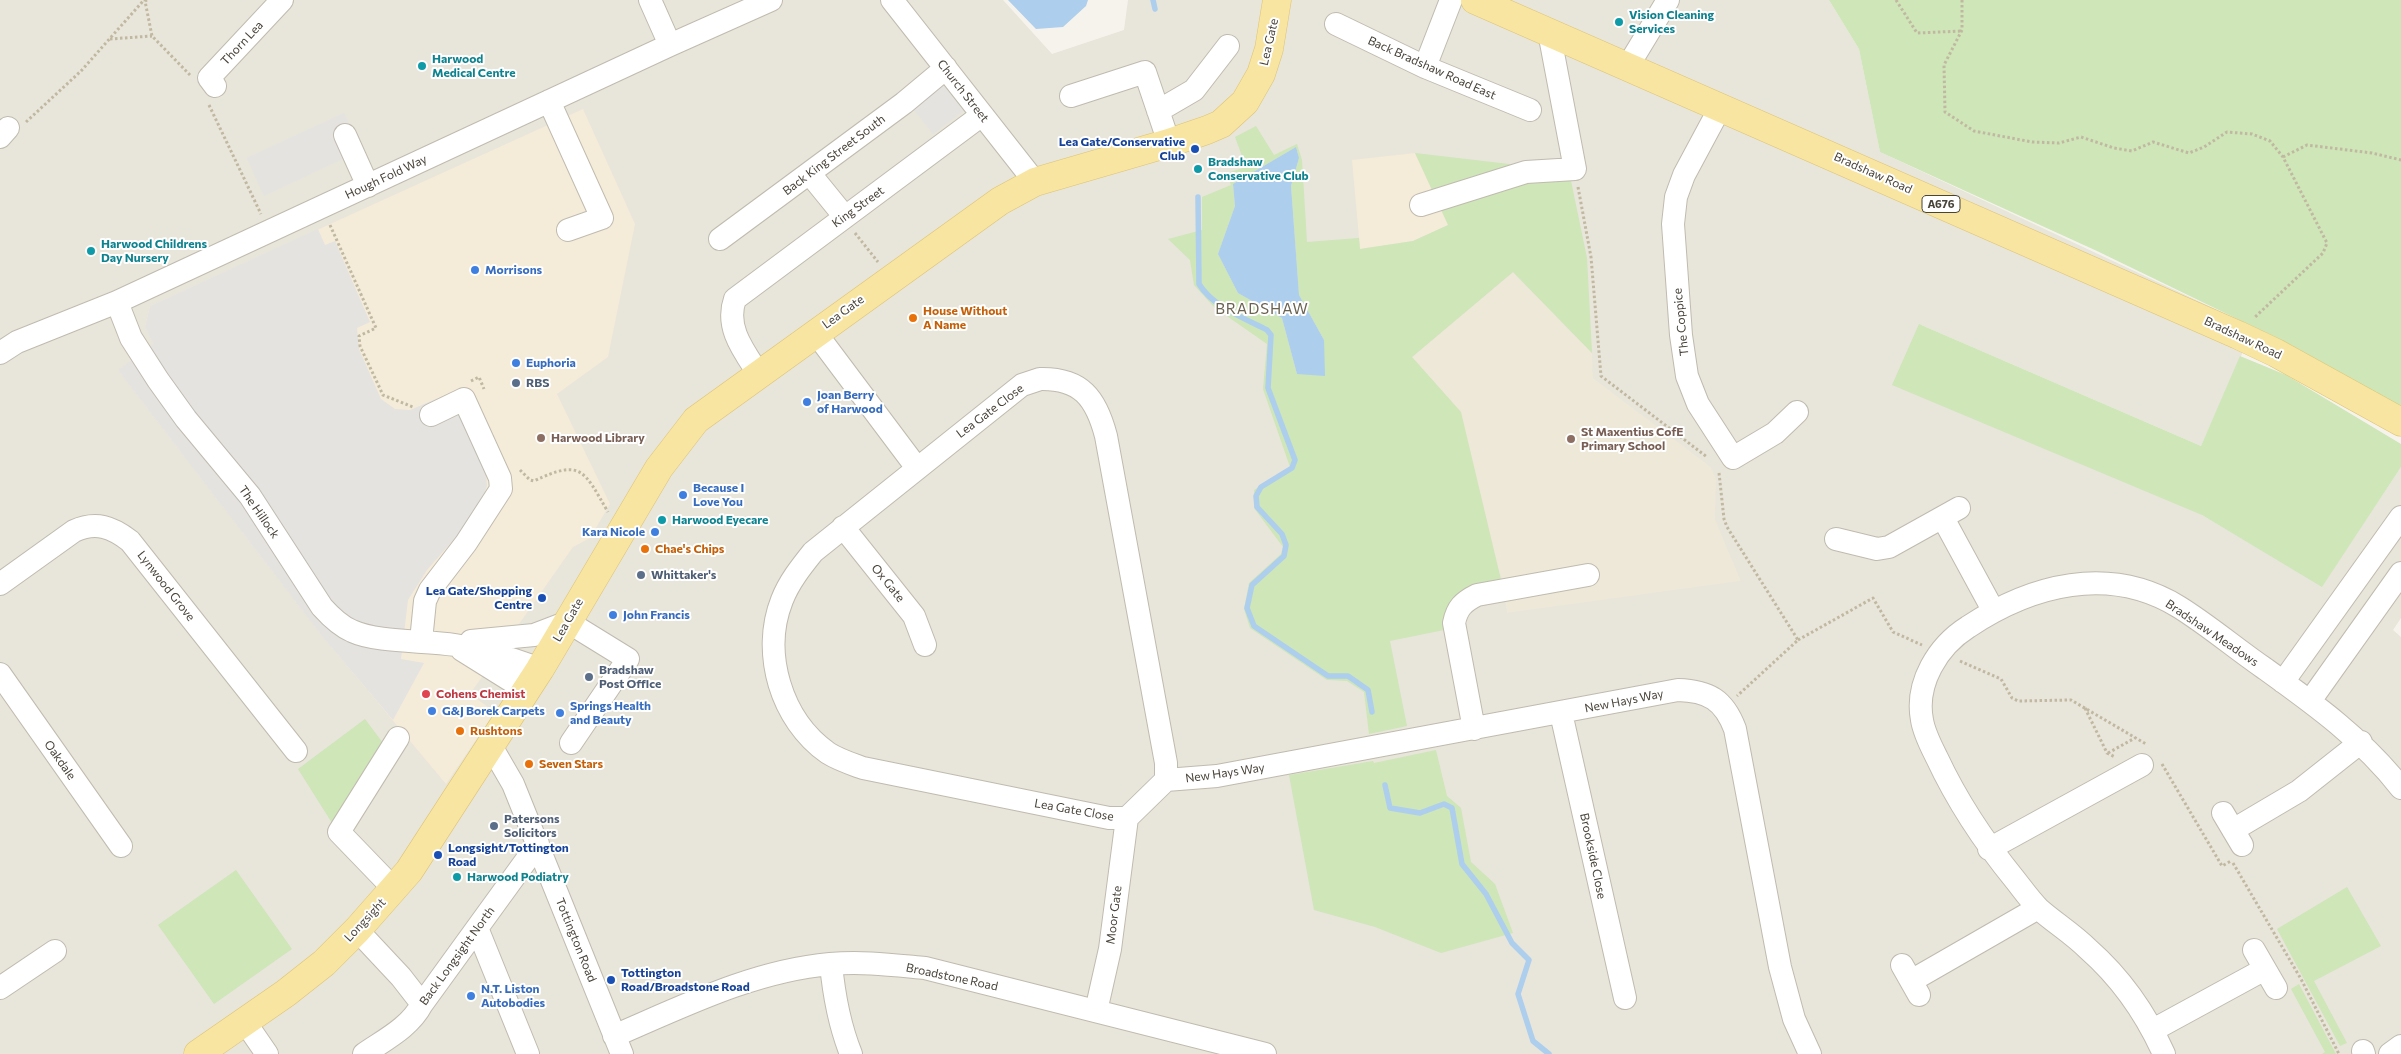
<!DOCTYPE html>
<style>
body{margin:0}
canvas{display:block;background:#f5f3ec}
</style>
<canvas width="2401" height="1054"></canvas>
<script>
const ctx = document.querySelector('canvas').getContext('2d');
ctx.lineJoin = 'round';
function fillPath(path, color) { ctx.fillStyle = color; ctx.fill(path, 'evenodd'); }
function stroke(path, color, width, dash) { ctx.strokeStyle = color; ctx.lineWidth = width; ctx.lineCap = dash ? 'butt' : 'round'; ctx.setLineDash(dash || []); ctx.stroke(path); }
function drawText(font, color, halo, rows, align = 'center') {
  ctx.font = font + ' Commissioner,sans-serif'; ctx.lineWidth = 4; ctx.setLineDash([]); ctx.textBaseline = 'middle'; ctx.strokeStyle = halo; ctx.fillStyle = color; for (const [text, x, y, turn = 0] of rows) {
    ctx.save(); ctx.translate(x, y); ctx.rotate((+turn || 0) * Math.PI / 180); ctx.textAlign = isNaN(turn) ? turn : align; if (halo) ctx.strokeText(text, 0, 0); ctx.fillText(text, 0, 0); ctx.restore();
  }
}
const residential = new Path2D(`
 M0 0H1003L1052 54 1124 30 1128 0H1829L1859 49 1880 152 2254 327 2201 446 1919 324 2202 515 2322 586 2401 467V618L2393 630 2401 637V1054H0Z`);
const commercial = new Path2D(`
 M583 109 635 224 608 357 557 394 610 504 590 538 573 547 470 694 495 712 446 784 322 636 118 370 153 344 145 326 150 306Z
 M1415 153 1449 225 1413 241 1360 249 1352 160Z`);
const education = new Path2D(`
 M1513 272 1592 353 1593 378 1711 467 1716 479 1715 519 1741 581 1507 613 1501 576 1412 357Z`);
const green = new Path2D(`
 M1829 0H2401V407L2293 346 2097 251 1880 152 1859 49Z
 M1256 126 1274 155 1297 144 1302 160 1307 242 1359 238 1360 249 1413 241 1448 225 1415 153 1569 171 1587 258 1592 353 1513 272 1412 357 1461 412 1502 584 1450 605 1444 616V630L1390 641 1407 726 1369 734 1364 692 1347 681 1327 680 1250 628 1244 609 1249 583 1281 554 1283 547 1254 508V490L1290 467 1263 389 1267 344 1214 307 1194 285 1190 260 1168 239 1202 230V197L1231 185 1227 173 1246 167 1235 137ZM1296 147 1299 158 1291 186 1299 295 1324 340 1297 374 1282 318 1238 293 1218 254 1235 206 1233 184Z
 M1919 324 2201 446 2240 356 2286 375 2401 444V467L2322 587 2202 515 1892 385Z
 M365 719 383 743 332 823 298 769Z
 M1436 750 1447 796 1461 808 1471 862 1495 884 1513 933 1441 953 1375 927 1314 910 1289 775 1373 761 1374 763Z
 M236 870 292 949 214 1004 158 925Z
 M2347 887 2381 946 2314 981 2347 1043 2340 1046 2277 929Z
 M2299 984 2336 1054H2322L2325 1052 2291 989Z`);
const parking = new Path2D(`
 M935 74 963 111 933 134 905 98Z
 M344 113 361 150 264 196 247 158Z
 M318 229 325 245 335 241 370 322 357 328 359 349 381 399 395 409 410 410 450 393 486 472 487 486 483 497 463 529 427 570 408 600 401 659 424 663 393 720 322 636 118 370 153 344 145 326 150 306Z`);
const water = new Path2D(`
 M1008 0H1088L1086 6 1063 27 1036 29Z
 M1296 147 1299 158 1291 186 1299 295 1324 340 1325 376 1297 374 1282 318 1238 293 1218 254 1235 206 1233 184Z`);
const stream = new Path2D(`
 M1153 0 1155 9
 M1198 197 1199 284C1213 307 1244 318 1267 330L1271 335 1268 388 1295 460 1292 468 1261 487 1256 496 1257 507 1282 534 1286 545 1284 556 1252 585 1247 608 1254 626 1328 676H1348L1368 690 1372 712
 M1385 785 1390 808 1420 813 1444 804 1452 808 1462 864 1486 894 1512 943 1529 960 1518 994 1533 1041 1549 1054`);
const path = new Path2D(`
 M147 0 145 1 152 36 190 75
 M1896 0 1917 33 1962 31
 M1962 0V30L1944 65 1945 112 1974 131 2032 142 2059 143 2081 137 2114 148 2132 151 2153 142 2189 153 2204 147 2227 132 2252 134 2270 141 2283 157 2327 243 2323 253 2254 318
 M110 39 152 36
 M209 105 261 214
 M26 122 81 71 144 0
 M2283 157 2307 145 2372 153 2401 160
 M1578 187 1591 257 1601 376 1707 457
 M330 225 376 328 359 336 360 346 383 395 413 407
 M855 233 878 262
 M471 381 479 377 484 389
 M520 470 530 480 534 481C582 458 584 471 608 512
 M1719 473 1724 519 1727 527 1798 640 1737 696
 M1798 640 1873 598 1893 632 1922 645
 M1960 661 2001 679 2012 698 2018 701 2071 700 2146 744
 M2085 708 2107 753 2115 757
 M2108 753 2135 738
 M2162 764 2222 866 2231 861
 M2233 863 2301 979 2339 1054`);
const minor = new Path2D(`
 M650 0 670 45
 M892 0 1035 182
 M1336 24 1425 67 1530 110
 M1628 66 1668 0
 M1425 67 1451 0
 M215 86 209 78 282 0
 M1071 96 1145 72 1169 143
 M549 101 602 218 568 230
 M1721 106 1684 175 1676 197 1673 224 1681 335 1687 376 1698 404 1733 458 1775 433 1797 412
 M1158 111 1194 90 1228 46
 M345 135 368 186
 M0 137 8 128
 M810 174 845 217
 M1421 205 1526 172 1575 169 1549 32
 M720 239 904 103 946 68
 M117 302 131 338 158 380 186 419 250 496 322 607C331 617 340 626 352 631 378 643 425 640 455 645 486 650 511 658 540 669
 M815 332 917 468
 M0 353 17 342 117 302 670 45 771 0
 M758 373C743 350 725 327 735 299L982 115
 M1040 379C1081 378 1096 398 1106 436L1166 763V780L1127 818H1109L863 768C852 764 839 760 828 753 781 720 761 653 782 600 789 582 801 567 813 552L1022 385Z
 M1943 518 1993 610
 M843 527 914 616 925 645
 M1836 539 1877 549 1889 547 1959 508
 M0 584 74 531C96 521 112 527 130 541L296 751
 M421 641 425 601 430 590 466 543 501 489 500 478 464 399 431 415
 M471 641 534 635 568 622 628 659 571 743
 M462 650 526 690
 M0 674 121 846
 M2283 682 2401 517
 M2310 701 2401 573
 M1561 713 1625 998
 M1474 729 1454 623C1457 608 1463 602 1477 595L1588 575
 M491 746 513 784 622 1054
 M1166 780 1217 776 1678 690C1709 691 1724 700 1735 729L1780 967 1794 1019 1810 1054
 M2223 813 2242 845
 M2233 830 2299 791 2361 742
 M1989 849 2142 765
 M394 889 339 832 398 738
 M477 928 528 1054
 M357 930 401 977 422 1004
 M2254 950 2276 988
 M831 964C834 996 839 1024 851 1054
 M1902 965 1919 995
 M1911 981 2038 908
 M0 988 55 951
 M1096 1011 1110 949 1127 818
 M245 1022 267 1054
 M2153 1030 2265 969
 M614 1036C684 1006 753 971 830 964 862 961 893 965 925 968L1265 1054
 M2363 1051 2364 1054
 M364 1054C386 1039 410 1027 422 1004L538 844
 M2164 1054C2146 1014 2121 978 2088 949 2073 934 2055 923 2039 909 2031 901 2023 890 2016 881 1985 843 1958 803 1937 758 1931 746 1924 733 1922 720 1915 683 1938 646 1968 627 2031 585 2109 564 2179 607 2208 625 2235 648 2264 668 2314 704 2363 739 2401 788
 M2390 1054 2401 1046`);
const major = new Path2D(`
 M1475 0 2238 335 2276 353 2401 422
 M198 1054 286 993 324 963 357 930 409 871 540 669 659 468 696 420 1000 201 1035 182 1169 143 1207 130 1221 124 1245 102 1261 74 1269 49 1277 0`);
const markers = [
 [1619,22,5,"#0f9aa8"],
 [422,66,5,"#0f9aa8"],
 [1195,149,5,"#1a4fb4"],
 [1198,169,5,"#0f9aa8"],
 [91,251,5,"#0f9aa8"],
 [475,270,5,"#3f7fe0"],
 [913,318,5,"#e8710a"],
 [516,363,5,"#3f7fe0"],
 [516,383,5,"#5c6f8a"],
 [807,402,5,"#3f7fe0"],
 [541,438,5,"#8d6e63"],
 [1571,439,5,"#8d6e63"],
 [683,495,5,"#3f7fe0"],
 [662,520,5,"#0f9aa8"],
 [655,532,5,"#3f7fe0"],
 [645,549,5,"#e8710a"],
 [641,575,5,"#5c6f8a"],
 [542,598,5,"#1a4fb4"],
 [613,615,5,"#3f7fe0"],
 [589,677,5,"#5c6f8a"],
 [426,694,5,"#e0444e"],
 [432,711,5,"#3f7fe0"],
 [560,713,5,"#3f7fe0"],
 [460,731,5,"#e8710a"],
 [529,764,5,"#e8710a"],
 [494,826,5,"#5c6f8a"],
 [438,855,5,"#1a4fb4"],
 [457,877,5,"#0f9aa8"],
 [611,980,5,"#1a4fb4"],
 [471,996,5,"#3f7fe0"]
];
const shields = [
 [1941,204,38]
];
const shieldNames = [
 ["A676",1941,204]
];
const cultureNames = [
 ["Vision Cleaning",1629,15],
 ["Services",1629,29],
 ["Harwood",432,59],
 ["Medical Centre",432,73],
 ["Bradshaw",1208,162],
 ["Conservative Club",1208,176],
 ["Harwood Childrens",101,244],
 ["Day Nursery",101,258],
 ["Harwood Eyecare",672,520],
 ["Harwood Podiatry",467,877]
];
const streetNames = [
 ["Lea Gate",1269,42,-77],
 ["Thorn Lea",242,43,-47],
 ["Back Bradshaw Road East",1432,68,24],
 ["Church Street",963,91,52],
 ["Back King Street South",834,155,-37],
 ["Bradshaw Road",1873,173,24],
 ["Hough Fold Way",386,177,-25],
 ["King Street",858,207,-36],
 ["Lea Gate",843,312,-36],
 ["The Coppice",1681,322,-96],
 ["Bradshaw Road",2243,338,25],
 ["Lea Gate Close",990,411,-37],
 ["The Hillock",259,512,55],
 ["Ox Gate",888,583,51],
 ["Lynwood Grove",166,586,52],
 ["Lea Gate",568,620,-60],
 ["Bradshaw Meadows",2212,633,34],
 ["New Hays Way",1624,701,-11],
 ["Oakdale",60,760,55],
 ["New Hays Way",1225,773,-8],
 ["Lea Gate Close",1074,810,10],
 ["Brookside Close",1593,856,78],
 ["Moor Gate",1114,915,-83],
 ["Longsight",365,920,-47],
 ["Tottington Road",576,940,68],
 ["Back Longsight North",457,956,-54],
 ["Broadstone Road",952,977,12]
];
const transitNames = [
 ["Lea Gate/Conservative",1185,142],
 ["Club",1185,156],
 ["Lea Gate/Shopping",532,591],
 ["Centre",532,605],
 ["Longsight/Tottington",448,848,"left"],
 ["Road",448,862,"left"],
 ["Tottington",621,973,"left"],
 ["Road/Broadstone Road",621,987,"left"]
];
const shopNames = [
 ["Morrisons",485,270],
 ["Euphoria",526,363],
 ["Joan Berry",817,395],
 ["of Harwood",817,409],
 ["Because I",693,488],
 ["Love You",693,502],
 ["Kara Nicole",645,532,"right"],
 ["John Francis",623,615],
 ["Springs Health",570,706],
 ["and Beauty",570,720],
 ["G&J Borek Carpets",442,711],
 ["N.T. Liston",481,989],
 ["Autobodies",481,1003]
];
const foodNames = [
 ["House Without",923,311],
 ["A Name",923,325],
 ["Chae's Chips",655,549],
 ["Rushtons",470,731],
 ["Seven Stars",539,764]
];
const serviceNames = [
 ["RBS",526,383],
 ["Whittaker's",651,575],
 ["Bradshaw",599,670],
 ["Post Office",599,684],
 ["Patersons",504,819],
 ["Solicitors",504,833]
];
const educationNames = [
 ["St Maxentius CofE",1581,432],
 ["Primary School",1581,446],
 ["Harwood Library",551,438]
];
const healthNames = [
 ["Cohens Chemist",436,694]
];
const quarterNames = [
 ["BRADSHAW",1262,309]
];
fillPath(residential, '#e8e5da');
fillPath(commercial, '#f5ebd9');
fillPath(education, '#ede8d7');
fillPath(green, '#cee6b8');
fillPath(parking, '#e4e3e0');
fillPath(water, '#adceed');
stroke(stream, '#adceed', 5.5);
stroke(minor, '#c0bbaf', 24);
stroke(major, '#dec471', 29);
stroke(path, '#c1b8a1', 3, [2.5, 2.5]);
stroke(minor, '#fff', 22);
stroke(major, '#f8e5a1', 28);
for (const [x, y, r, color] of markers) { const dot = new Path2D(); dot.arc(x, y, r, 0, 2 * Math.PI); ctx.fillStyle = color; ctx.fill(dot); stroke(dot, '#fff', 2); }
for (const [x, y, w] of shields) { const box = new Path2D(); box.roundRect(x - w / 2, y - 8.5, w, 17, 4); ctx.fillStyle = '#fff'; ctx.fill(box); stroke(box, '#49443a', 1); }
drawText('bold 11px', '#49443a', null, shieldNames);
drawText('bold 12px', '#0d838f', '#fff', cultureNames, 'left');
drawText('12px', '#49443a', '#fff', streetNames);
drawText('bold 12px', '#164399', '#fff', transitNames, 'right');
drawText('bold 12px', '#366cbe', '#fff', shopNames, 'left');
drawText('bold 12px', '#c56008', '#fff', foodNames, 'left');
drawText('bold 12px', '#4e5e75', '#fff', serviceNames, 'left');
drawText('bold 12px', '#785e54', '#fff', educationNames, 'left');
drawText('bold 12px', '#be3a42', '#fff', healthNames, 'left');
ctx.letterSpacing = '1px';
drawText('15px', '#6b6351', '#fff', quarterNames);
ctx.letterSpacing = '0px';
</script>
